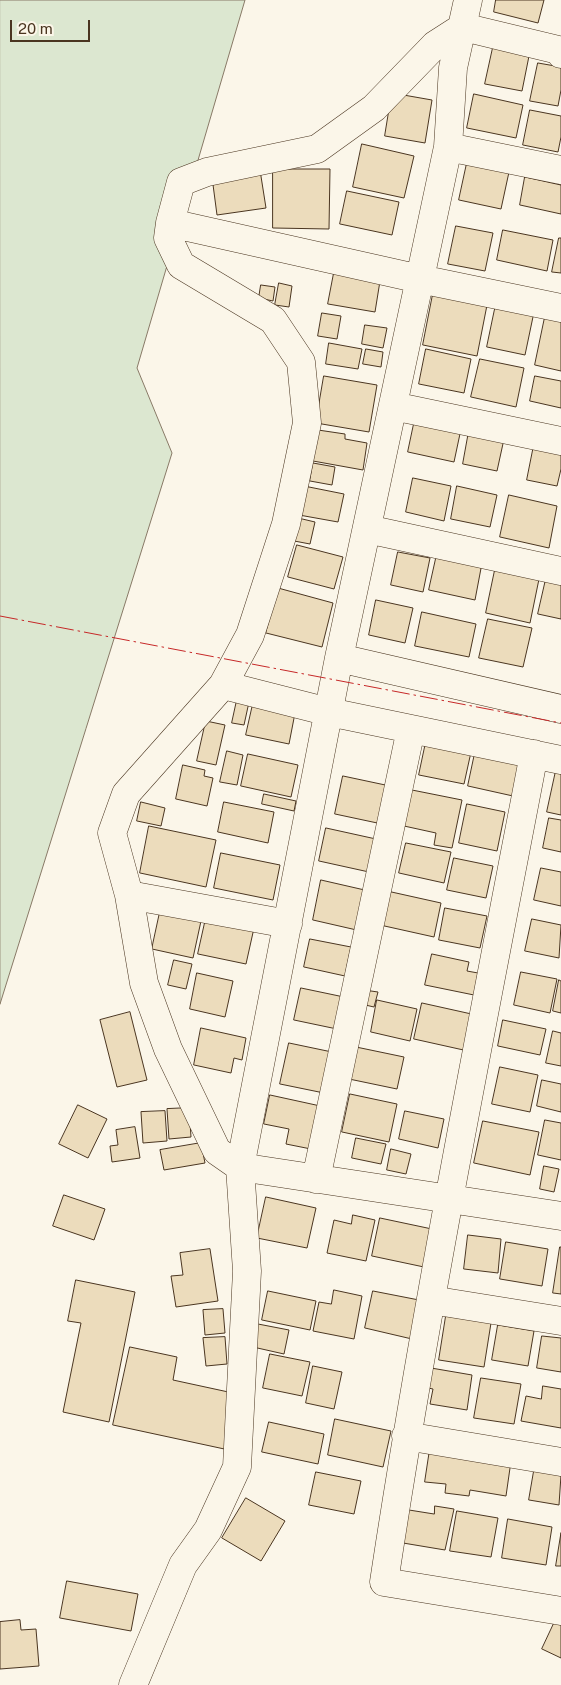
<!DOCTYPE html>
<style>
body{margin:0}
#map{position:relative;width:561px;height:1685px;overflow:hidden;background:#fbf6e9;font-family:"Public Sans",sans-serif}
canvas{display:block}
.scale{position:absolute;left:10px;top:20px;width:80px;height:22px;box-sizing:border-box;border:2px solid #4a3520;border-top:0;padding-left:6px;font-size:15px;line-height:18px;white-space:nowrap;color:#4a3520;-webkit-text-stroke:4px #fbf6e9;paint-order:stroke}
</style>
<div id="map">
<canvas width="561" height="1685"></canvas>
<div class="scale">20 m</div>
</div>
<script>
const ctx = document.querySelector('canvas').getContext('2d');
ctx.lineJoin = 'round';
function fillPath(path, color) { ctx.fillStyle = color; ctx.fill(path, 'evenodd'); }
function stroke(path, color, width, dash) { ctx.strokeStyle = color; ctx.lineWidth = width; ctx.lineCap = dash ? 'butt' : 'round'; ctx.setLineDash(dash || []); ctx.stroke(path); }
const green = new Path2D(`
 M0 0H245L137 368 172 453 0 1004Z`);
const building = new Path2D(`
 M496 0H544L538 23 494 12Z
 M494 43 530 51 522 91 485 84Z
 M538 63 561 67V90L558 106 530 101Z
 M392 93 432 100 425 143 385 136Z
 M474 94 523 105 516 138 467 128Z
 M530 110 561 116V137L558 152 523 145Z
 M362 144 414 156 404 198 353 187Z
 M467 163 509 172 501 209 459 200Z
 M273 169H330L329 229 273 228Z
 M260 170 266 208 217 215 212 177Z
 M525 177 561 185V214L520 205Z
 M347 191 399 202 392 235 340 224Z
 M456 226 493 233 485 271 448 264Z
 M503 230 553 240 547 271 497 260Z
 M559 238H561V273L552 272Z
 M334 273 380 281 375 312 328 304Z
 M279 283 292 286 289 307 275 305Z
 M261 285 275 287 273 301 259 298Z
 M434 289 488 300 477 356 423 345Z
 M496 304 534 312 525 355 487 347Z
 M322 313 341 316 337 339 318 336Z
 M545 317 561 320V371L535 365Z
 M365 325 387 328 383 348 362 344Z
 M329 343 362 349 358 369 326 364Z
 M366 349 383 352 381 367 363 364Z
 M426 349 471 359 464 393 419 384Z
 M480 359 524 368 516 407 471 397Z
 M324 376 377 385 369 432 316 423Z
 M535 376 561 381V408L530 401Z
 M415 419 461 429 454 462 408 452Z
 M318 430 345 434V439L367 443 363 470 313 461Z
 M469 431 504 439 497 471 463 464Z
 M534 445 561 451V469L557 486 527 480Z
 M313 463 335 467 332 485 310 481Z
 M413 478 451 486 444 521 406 512Z
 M304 486 344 494 338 522 299 515Z
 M457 486 497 495 490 527 451 519Z
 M509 495 557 506 549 548 500 537Z
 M294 517 315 522 310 544 289 540Z
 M297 545 343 557 334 589 288 577Z
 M398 552 430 558 423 592 391 585Z
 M437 554 482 563 475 600 429 590Z
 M495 570 539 579 530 623 486 613Z
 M546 579 561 582V619L538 614Z
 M278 588 333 603 322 647 266 633Z
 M376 600 413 608 405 643 369 635Z
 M422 612 476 624 469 657 415 646Z
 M488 619 532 628 523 667 479 658Z
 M237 700 249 702 244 725 232 723Z
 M253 704 295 713 289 744 246 735Z
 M206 721 225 725 216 765 197 761Z
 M426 742 471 752 464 784 419 775Z
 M227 751 243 755 237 785 220 782Z
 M475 753 520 763 513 796 468 786Z
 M248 754 298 765 291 797 241 786Z
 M183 765 205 770 204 776 213 778 207 806 176 799Z
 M557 766 561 767V815L547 812Z
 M343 776 390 786 382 824 335 814Z
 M412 790 462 800 452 848 434 845 436 833 404 826Z
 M264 794 296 801 294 811 262 804Z
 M141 802 165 808 161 826 137 821Z
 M224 802 274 812 268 843 218 832Z
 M467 804 505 812 497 851 459 843Z
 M549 818 561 820V852L543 848Z
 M149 826 216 840 206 887 140 873Z
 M326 828 376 839 369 872 319 861Z
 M406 843 451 852 444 883 399 873Z
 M221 853 280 865 273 900 214 888Z
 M454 858 493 866 486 898 447 890Z
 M541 868 561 872V906L534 900Z
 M321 880 369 891 361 931 313 920Z
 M387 891 441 903 434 937 380 925Z
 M445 908 487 916 480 948 439 940Z
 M160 912 201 921 193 958 152 949Z
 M206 918 254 928 246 964 198 954Z
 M532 919 561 925 559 958 525 951Z
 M310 939 351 947 345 976 304 967Z
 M432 954 469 962 467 971 478 973 474 995 425 985Z
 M174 960 192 964 186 989 168 985Z
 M521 972 557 979 550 1013 514 1005Z
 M197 973 233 981 225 1017 190 1009Z
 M559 980 561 981V1013L553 1011Z
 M301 988 344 997 337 1029 294 1020Z
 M364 990 378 992 374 1007 361 1004Z
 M377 1000 417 1009 410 1041 371 1032Z
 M422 1003 476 1015 468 1051 414 1039Z
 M130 1012 147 1080 117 1087 100 1020Z
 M503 1020 546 1029 540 1055 498 1046Z
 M201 1028 246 1038 242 1060 234 1058 231 1073 194 1065Z
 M553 1031 561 1033V1066L546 1063Z
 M289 1043 332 1052 324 1093 280 1084Z
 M356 1047 404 1057 397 1089 349 1079Z
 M500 1067 538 1075 530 1112 492 1104Z
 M542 1080 561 1084V1112L537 1106Z
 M350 1094 397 1104 389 1142 342 1132Z
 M270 1095 325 1107 316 1150 286 1144 289 1129 264 1124Z
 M78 1105 107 1119 88 1158 59 1144Z
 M189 1108 191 1137 169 1139 167 1109Z
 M165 1111 167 1141 143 1143 141 1112Z
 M405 1111 444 1119 438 1148 399 1139Z
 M545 1120 561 1123V1160L538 1155Z
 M483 1121 539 1132 530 1175 474 1163Z
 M135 1127 140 1158 112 1162 110 1146 118 1145 116 1130Z
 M356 1138 386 1144 381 1164 352 1158Z
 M201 1143 205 1163 164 1170 160 1150Z
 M391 1149 411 1154 406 1174 387 1170Z
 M544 1166 559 1169 554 1192 540 1189Z
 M64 1195 105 1209 94 1240 53 1226Z
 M266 1197 316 1208 307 1248 257 1238Z
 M353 1215 375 1220 366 1261 327 1253 334 1220 351 1224Z
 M380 1218 432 1229 424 1267 372 1256Z
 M468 1235 501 1239 498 1273 464 1269Z
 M506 1242 548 1249 542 1286 500 1279Z
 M560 1247H561V1294L553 1293Z
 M210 1249 218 1301 176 1307 171 1276 183 1275 180 1253Z
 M76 1280 135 1292 109 1422 63 1412 81 1323 68 1321Z
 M334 1290 362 1296 354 1339 313 1331 319 1302 331 1304Z
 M268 1291 316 1301 310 1330 262 1320Z
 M373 1291 419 1300 412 1339 365 1328Z
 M223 1309 225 1333 205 1335 203 1310Z
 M446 1316 491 1323 484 1367 439 1360Z
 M258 1324 289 1330 284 1354 253 1347Z
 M498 1325 534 1331 528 1366 492 1360Z
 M542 1336 561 1338V1372L537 1368Z
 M225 1337 227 1364 206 1366 203 1338Z
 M130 1347 177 1357 173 1380 233 1393 229 1450 113 1425Z
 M270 1354 310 1362 302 1396 263 1388Z
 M313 1366 342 1372 334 1409 306 1403Z
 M431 1368 472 1375 467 1410 430 1404 433 1389 428 1388Z
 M481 1378 521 1384 514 1424 474 1418Z
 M543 1386 561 1389V1428L521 1421 526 1396 541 1399Z
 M335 1419 391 1431 383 1467 328 1455Z
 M269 1422 324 1434 318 1464 262 1452Z
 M430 1449 511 1461 506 1496 470 1490 469 1496 445 1493 446 1484 425 1482Z
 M534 1471 561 1475 559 1505 529 1500Z
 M316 1472 361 1481 354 1514 309 1505Z
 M246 1498 285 1521 261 1561 222 1538Z
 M435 1506 454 1509 445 1550 403 1543 409 1510 434 1514Z
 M457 1511 498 1518 491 1557 450 1551Z
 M508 1519 552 1527 546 1565 502 1558Z
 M561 1533V1566H556Z
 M67 1581 138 1594 131 1631 60 1618Z
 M557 1617 561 1619V1658L542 1649Z
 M20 1620 21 1630 36 1629 39 1666 0 1669V1622Z`);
const minor = new Path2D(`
 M561 54 558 50 463 27 435 45 374 108 317 149 207 172 181 182 170 223 168 238 181 265 273 320 301 362 307 423 286 524 250 635 223 685 126 794 112 833 129 895 144 983 168 1049 217 1151 240 1167 561 1216
 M448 147 561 170
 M170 223 420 279 561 308
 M393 406 561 441
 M367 529 561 571
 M339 658 561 709
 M223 685 329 712 561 760
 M534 754C481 1030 426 1305 384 1582L561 1611
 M129 895 288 924
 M316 1179 411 729
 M431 1300 561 1321
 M406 1436 561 1462
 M133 1685 183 1565 208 1530 237 1467 247 1271 240 1167 339 658 448 147 453 68 468 0`);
const power = new Path2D(`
 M0 616 561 723`);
fillPath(green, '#dce7d0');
stroke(green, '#887966', 1);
fillPath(building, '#ecdcbc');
stroke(building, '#4a3520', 1);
stroke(minor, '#4a3520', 29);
stroke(minor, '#fbf6e9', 28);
stroke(power, '#c62828', 1, [18, 4, 2.5, 4]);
</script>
